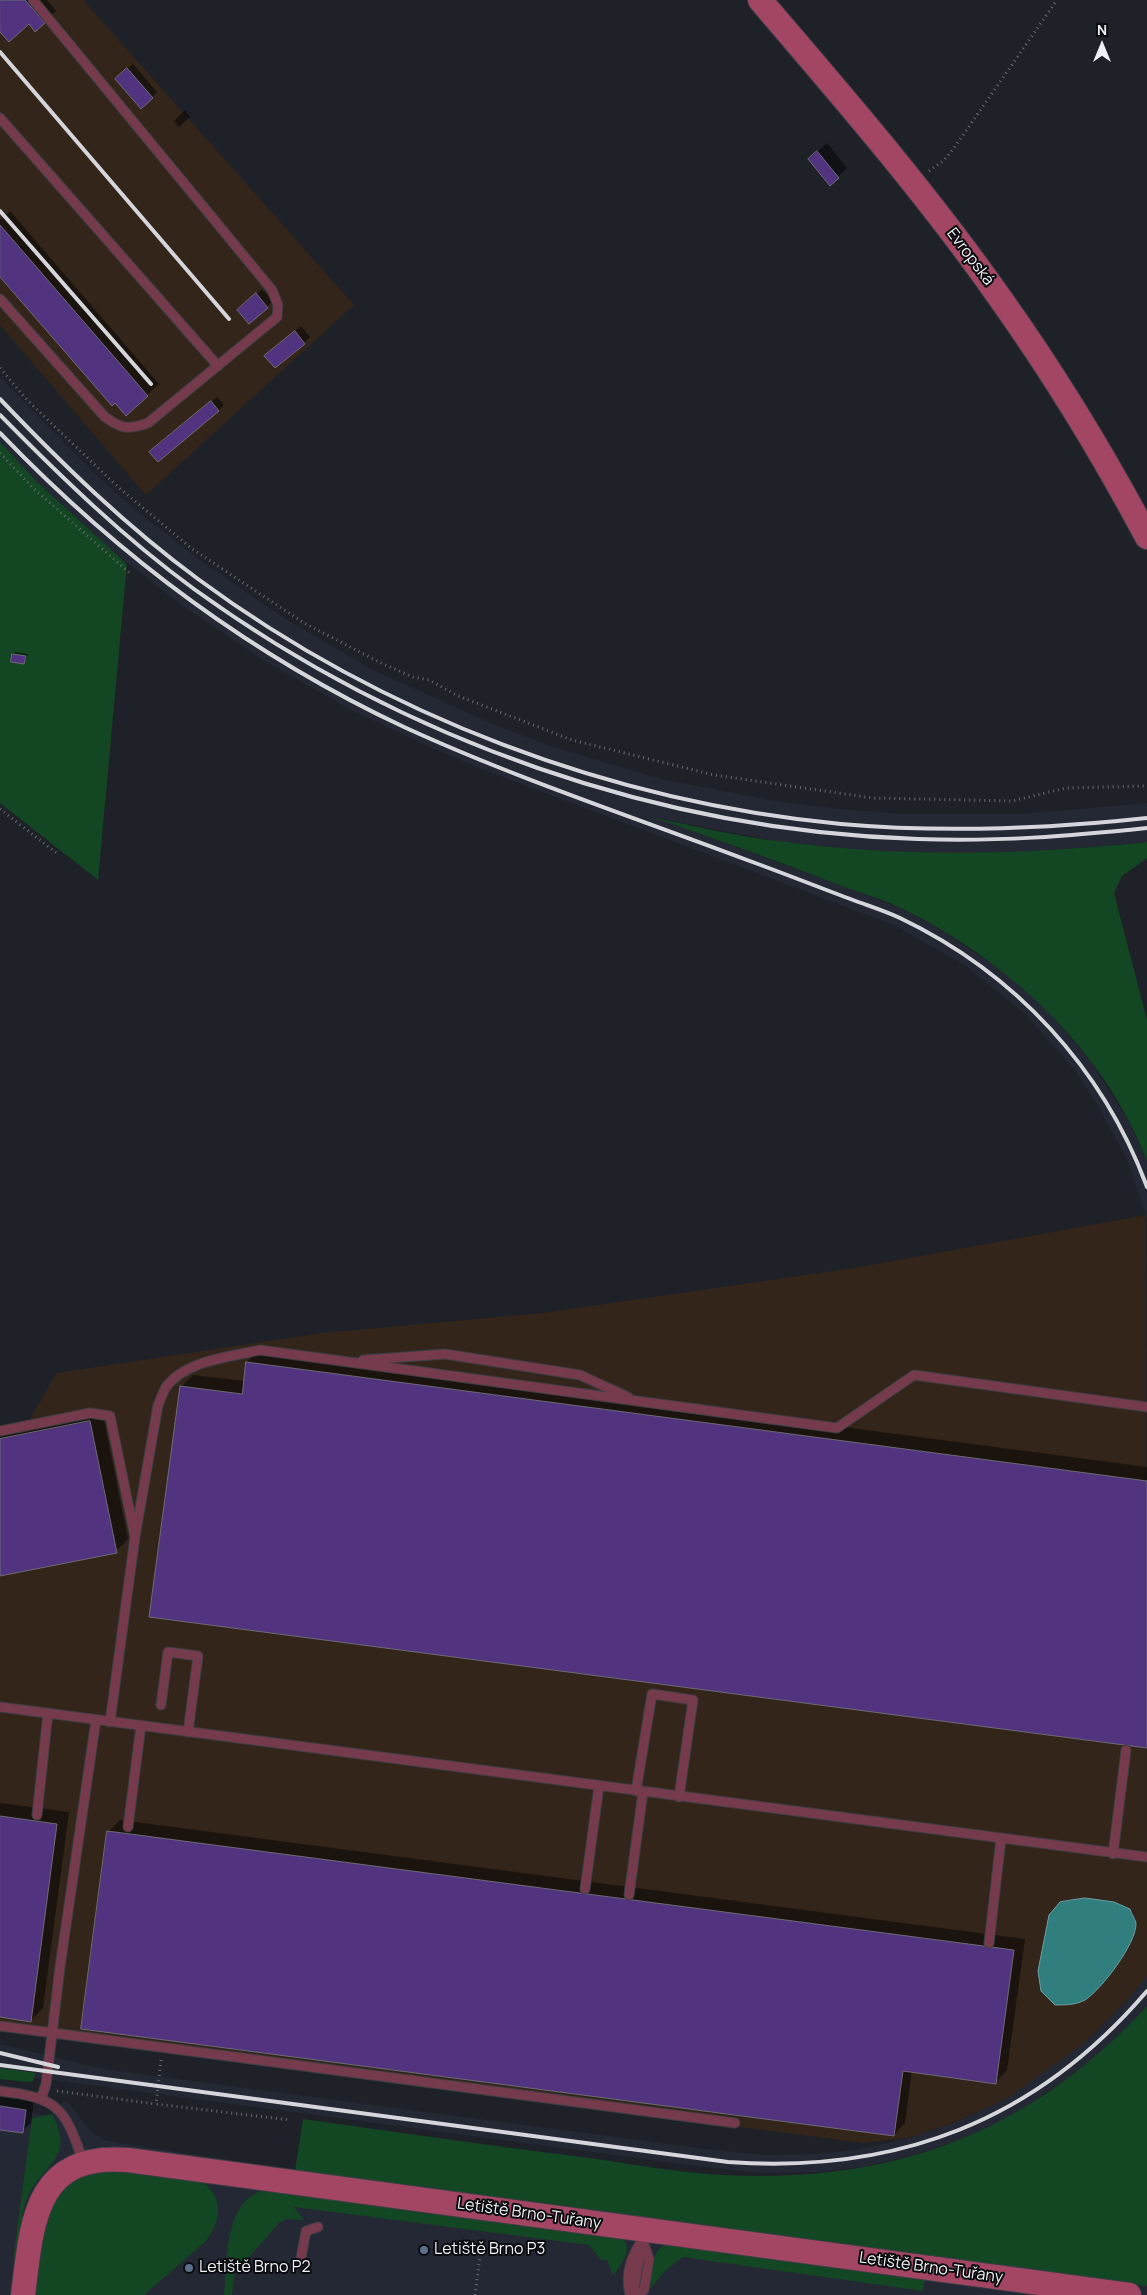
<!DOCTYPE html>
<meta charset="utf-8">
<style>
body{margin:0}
#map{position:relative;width:1147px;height:2295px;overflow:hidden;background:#1f2128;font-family:Manrope,sans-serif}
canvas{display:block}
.north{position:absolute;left:1077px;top:20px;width:50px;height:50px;-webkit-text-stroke:4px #0a0b0e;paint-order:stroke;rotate:0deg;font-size:14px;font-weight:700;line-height:20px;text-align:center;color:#f0f1f6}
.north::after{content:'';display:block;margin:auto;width:18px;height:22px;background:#f0f1f6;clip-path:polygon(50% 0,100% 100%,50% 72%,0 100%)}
</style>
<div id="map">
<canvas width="1147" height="2295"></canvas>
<div class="north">N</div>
</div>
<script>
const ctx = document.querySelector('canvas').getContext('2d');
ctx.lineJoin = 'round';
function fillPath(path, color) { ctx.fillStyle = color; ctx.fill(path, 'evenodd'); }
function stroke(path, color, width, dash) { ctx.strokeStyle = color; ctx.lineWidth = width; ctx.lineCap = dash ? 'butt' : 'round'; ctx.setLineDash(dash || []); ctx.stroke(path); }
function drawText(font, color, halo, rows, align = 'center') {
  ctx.font = font + ' Manrope,sans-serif'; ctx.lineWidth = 4; ctx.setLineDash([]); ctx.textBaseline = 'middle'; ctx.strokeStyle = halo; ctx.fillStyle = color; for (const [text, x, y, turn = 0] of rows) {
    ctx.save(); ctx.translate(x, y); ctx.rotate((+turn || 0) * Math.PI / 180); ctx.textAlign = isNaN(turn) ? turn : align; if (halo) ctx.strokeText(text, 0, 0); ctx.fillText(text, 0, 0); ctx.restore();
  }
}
const industrial = new Path2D(`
 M0 0H83L354 305 146 495 0 325Z
 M1146 1215 1147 1976 1122 2006 1083 2044 1044 2074 1006 2099 955 2122 909 2138 863 2143 0 2030V1425L30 1419 57 1373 322 1333 543 1313 854 1268Z`);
const built = new Path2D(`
 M0 377 93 472 139 513 204 563 287 620 375 671 493 724 547 745 661 779 781 802 841 809 900 814H1022L1147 803V842L1023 853H898L837 848 776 841 657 818 901 908 943 931 1003 971 1038 1000 1088 1058 1128 1120 1147 1161V1218L1127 1159 1095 1101 1074 1069 1025 1014 966 966 894 925 479 768 432 748 351 710 263 660 176 601 110 549 62 507 0 447Z
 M1147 1976V2005L1136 2019 1095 2058 1015 2115 962 2139 915 2155 863 2167 817 2172 764 2173 704 2167 0 2073V2044L104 2069 306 2096 706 2149 764 2155 816 2154 860 2149 909 2138 956 2122 1006 2099 1083 2044 1122 2006Z
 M66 2100 91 2132 105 2140 119 2143 295 2170 296 2161 1147 2280V2295H0V2106L50 2116Z`);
const green = new Path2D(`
 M0 442 37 482 127 564 98 880 0 803Z
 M652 817C693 826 735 836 778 841 904 858 1020 855 1147 842V858L1122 876 1114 893 1147 1020V1161C1105 1050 1007 960 903 909 882 899 858 892 836 884 775 860 713 838 652 817Z
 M1147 2006V2286L295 2171 303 2119C398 2132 493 2146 589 2158 633 2164 678 2173 723 2175 894 2184 1031 2132 1147 2006Z
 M0 2068 36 2073 33 2081 27 2082 0 2079Z
 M52 2114C77 2160 41 2163 26 2201 20 2218 20 2240 17 2258L13 2259 32 2118Z
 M108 2170 197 2179C224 2193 223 2219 206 2241L144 2295H34C40 2257 41 2196 82 2177 90 2173 100 2172 108 2170Z
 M268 2189 622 2238C634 2249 621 2266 613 2275L607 2260H601L589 2245 294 2207 304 2220 287 2219 279 2223 250 2256 248 2272 235 2270 232 2295H224C228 2259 223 2198 268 2189Z
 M670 2243 925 2277 923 2291 683 2257 666 2270 650 2289C652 2271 650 2248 670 2243Z`);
const water = new Path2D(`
 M1085 1898 1114 1902 1130 1909C1131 1913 1135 1919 1136 1923 1137 1943 1101 1990 1085 2000 1076 2005 1065 2005 1055 2005L1041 1991 1038 1971 1049 1915 1060 1902Z`);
const shadow = new Path2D(`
 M0 0H47L56 11 44 22H30L0 30Z
 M133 64 157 92 152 97 122 73Z
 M185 110 190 117 179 127 174 121Z
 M827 143 847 168 830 184 809 159Z
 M10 211 159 384 147 395 0 275V220Z
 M262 289 273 301 249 322 244 304Z
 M301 326 310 337 304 343 271 351Z
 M217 397 224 405 218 411 156 446Z
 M16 652 28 654 26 660 24 663 13 655Z
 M259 1350 1147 1467V1747L181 1387 193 1375 245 1381 247 1362Z
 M102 1410 128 1539 116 1551 0 1575V1430Z
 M0 1803 69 1812 43 2008 31 2020 0 2016Z
 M120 1820 1025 1939 1007 2070 996 2082 912 2071 905 2123 894 2135 108 1832Z
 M0 2097 34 2101 31 2123 22 2131 0 2128Z`);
const building = new Path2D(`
 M0 0H25L45 23 35 32 29 24 9 42 0 32Z
 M127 68 153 98 141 109 115 79Z
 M817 151 839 178 830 186 808 159Z
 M0 225 148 396 126 416 115 403 112 406 0 277Z
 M256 293 268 308 249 324 237 310Z
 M295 331 305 344 275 368 264 356Z
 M211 401 219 411 158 462 149 452Z
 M12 654 26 656 24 664 11 662Z
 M246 1362 1147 1481V1748L149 1617 180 1386 242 1394Z
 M90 1421 117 1553 0 1576V1439Z
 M0 1816 57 1824 31 2022 0 2017Z
 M107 1831 1014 1950 996 2084 903 2071 894 2136 81 2029Z
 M0 2106 26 2110 23 2133 0 2130Z`);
const path = new Path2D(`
 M929 171 943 161 954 148 1057 0
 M0 368 27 400 118 487 191 548 236 578 304 623 383 664 413 677 429 680 456 695 572 740 714 775 873 798 1012 801 1066 788 1147 786
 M0 453 33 488 132 575
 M0 809 59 855
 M161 2060 156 2104 290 2120
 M57 2091 156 2104
 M475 2295 481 2249`);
const lane = new Path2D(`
 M0 118 218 366
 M0 299 105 417C122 429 127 430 148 423L277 317 278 305 272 290 33 0
 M363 1360 445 1354 580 1375 628 1397
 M0 1431 90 1413 110 1416 135 1537 110 1722
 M135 1537 158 1405C161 1399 163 1392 166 1387 186 1360 230 1357 260 1350L837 1428 914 1375 1147 1407
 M161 1705 168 1652 198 1656 188 1732
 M0 1707 1147 1857
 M636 1791 652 1694 693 1700 679 1797
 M37 1815 48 1713
 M128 1827 141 1725
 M1113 1854 1126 1750
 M585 1889 599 1786
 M629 1895 643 1792
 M989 1943 1001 1839
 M0 2026 735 2123
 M0 2091C58 2098 65 2107 83 2162
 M41 2099 46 2084 60 1967 96 1720
 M301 2258 306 2231 318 2227
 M630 2295C625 2275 630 2258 641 2242
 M633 2295 644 2231
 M638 2295 644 2290 649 2259 644 2244`);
const secondary = new Path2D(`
 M760 0C843 97 927 194 1000 298 1054 374 1103 454 1147 537
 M23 2295C32 2223 34 2152 128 2160L1129 2295`);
const rail = new Path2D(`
 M0 52 229 319
 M0 211 151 384
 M0 399C62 464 126 526 198 579 384 716 611 802 841 824 943 833 1045 829 1147 818
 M0 415C61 477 124 538 194 589 404 741 659 831 918 839 995 842 1071 836 1147 828
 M0 433C117 555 251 655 404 727 515 778 633 817 747 860 783 873 818 887 853 900 869 906 885 911 900 918 1015 973 1103 1068 1147 1187
 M0 2053 58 2067
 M0 2065 728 2162C897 2174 1036 2121 1147 1991`);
const markers = [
 [424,2250,5,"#5c6f8a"],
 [189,2268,5,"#5c6f8a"]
];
const streetNames = [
 ["Evropská",970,257,53],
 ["Letiště Brno-Tuřany",529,2214,8],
 ["Letiště Brno-Tuřany",931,2268,8]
];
const poiNames = [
 ["Letiště Brno P3",434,2250],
 ["Letiště Brno P2",199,2268]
];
fillPath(industrial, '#332519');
fillPath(built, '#242734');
fillPath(green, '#134622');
fillPath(water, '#317e7f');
stroke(water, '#6aa0a3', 1);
fillPath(shadow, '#0007');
fillPath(building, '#513380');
stroke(building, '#6d6b74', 1);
stroke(lane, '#3c3e45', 11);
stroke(secondary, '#3c3e45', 26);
stroke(path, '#696a70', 3, [1, 4]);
stroke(lane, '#753b4c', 9);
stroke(secondary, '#a34664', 24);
stroke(rail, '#d5d6db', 4);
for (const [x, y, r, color] of markers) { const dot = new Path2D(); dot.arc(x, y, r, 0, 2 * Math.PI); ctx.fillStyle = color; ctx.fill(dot); stroke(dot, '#0a0b0e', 2); }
drawText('16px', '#f0f1f6', '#0a0b0e', streetNames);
drawText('16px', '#f0f1f6', '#0a0b0e', poiNames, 'left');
</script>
